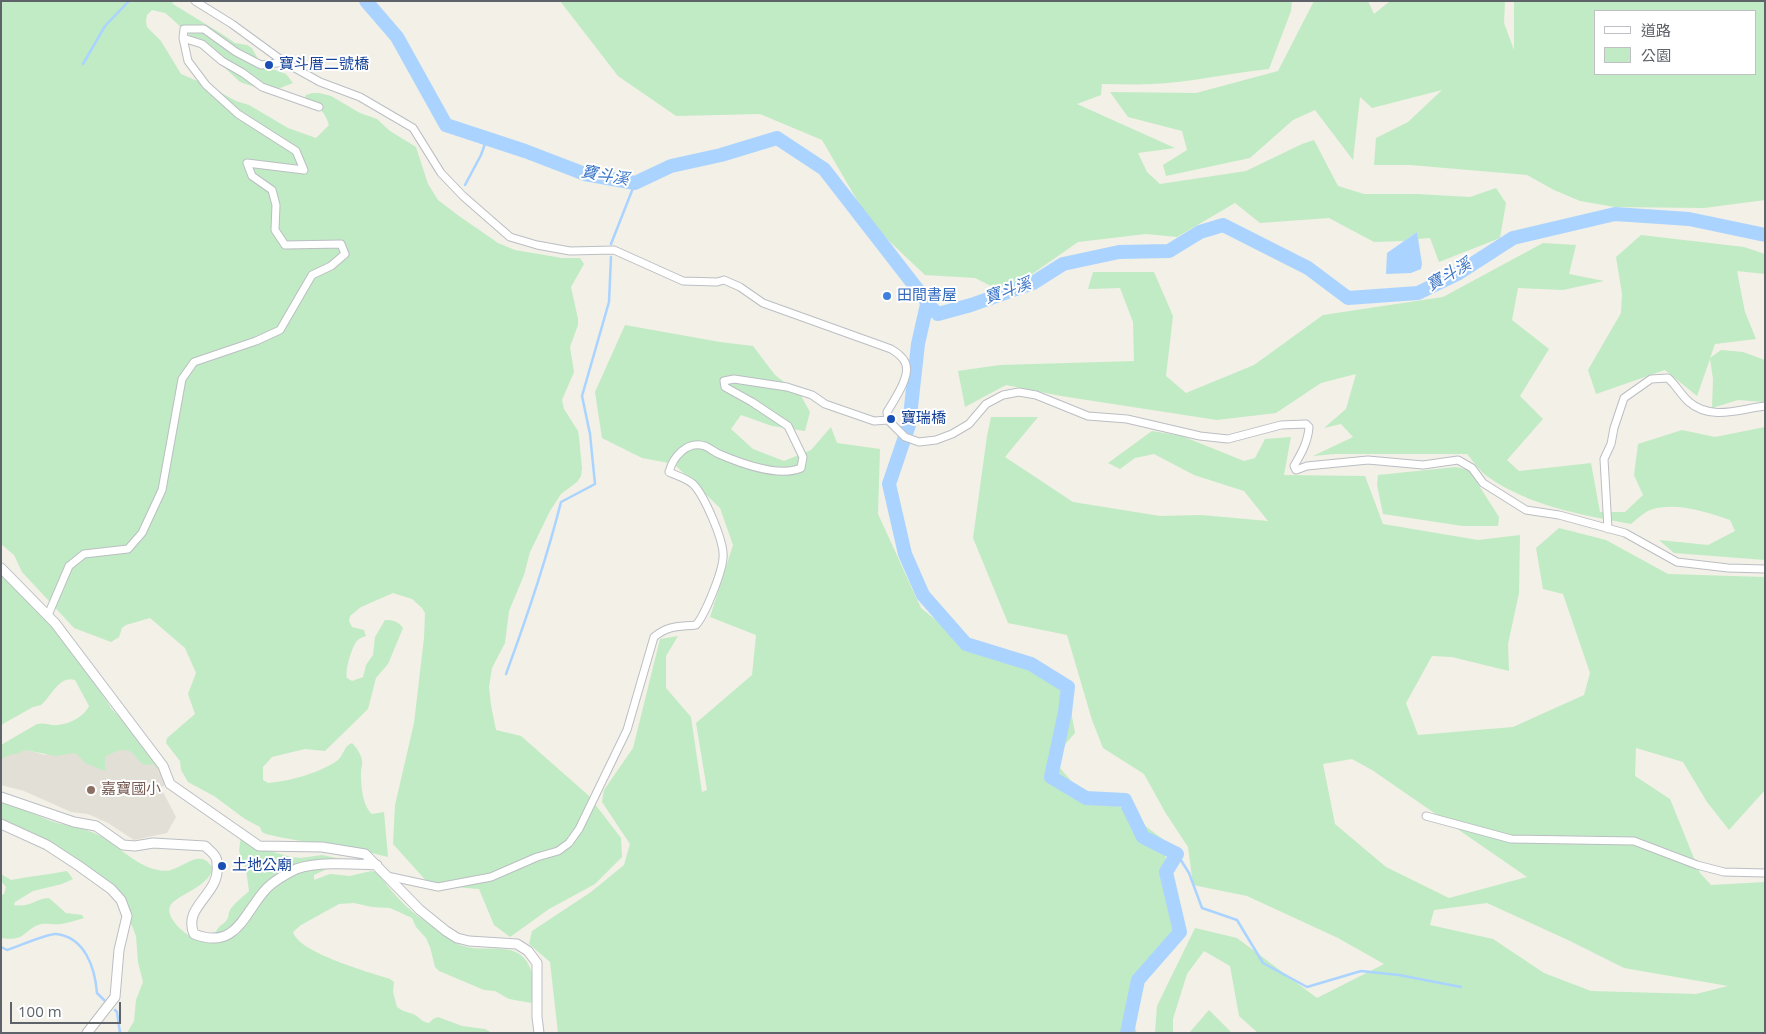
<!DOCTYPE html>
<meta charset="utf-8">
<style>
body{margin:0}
#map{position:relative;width:1766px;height:1034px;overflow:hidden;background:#f2f0e7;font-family:"Open Sans","Noto Sans TC",sans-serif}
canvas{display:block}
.frame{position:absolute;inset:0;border:2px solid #5e6269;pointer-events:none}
.legend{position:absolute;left:1594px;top:10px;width:162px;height:65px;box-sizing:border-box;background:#fff;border:1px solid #bfc0c3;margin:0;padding:6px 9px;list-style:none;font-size:15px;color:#5e6269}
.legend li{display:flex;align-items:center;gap:10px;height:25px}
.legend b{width:25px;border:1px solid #bfc0c3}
.scale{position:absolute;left:10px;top:1002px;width:111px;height:22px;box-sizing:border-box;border:2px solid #5e6269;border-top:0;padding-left:6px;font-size:15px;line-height:18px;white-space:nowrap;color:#5e6269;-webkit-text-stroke:4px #fff;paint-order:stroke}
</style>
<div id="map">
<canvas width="1766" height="1034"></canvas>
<div class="frame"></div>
<ul class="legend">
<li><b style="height:6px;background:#fff"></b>道路</li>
<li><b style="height:14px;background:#c1ebc4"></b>公園</li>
</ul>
<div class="scale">100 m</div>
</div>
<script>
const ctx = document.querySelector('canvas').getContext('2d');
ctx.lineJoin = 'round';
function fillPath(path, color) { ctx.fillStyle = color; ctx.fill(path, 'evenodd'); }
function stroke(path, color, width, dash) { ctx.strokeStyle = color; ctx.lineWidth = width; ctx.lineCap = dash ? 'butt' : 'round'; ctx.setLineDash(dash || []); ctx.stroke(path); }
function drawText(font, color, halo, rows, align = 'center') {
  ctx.font = font + ' "Open Sans","Noto Sans TC",sans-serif'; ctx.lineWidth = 4; ctx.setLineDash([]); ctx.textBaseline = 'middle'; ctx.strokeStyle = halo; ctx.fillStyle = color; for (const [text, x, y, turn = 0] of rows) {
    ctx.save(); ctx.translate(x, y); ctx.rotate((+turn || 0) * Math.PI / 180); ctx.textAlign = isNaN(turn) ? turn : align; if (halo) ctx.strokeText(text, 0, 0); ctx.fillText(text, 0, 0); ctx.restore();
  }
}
const education = new Path2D(`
 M81 737 123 740 153 758 166 784 161 788 176 817 167 833 134 840 108 823 88 814 71 812 24 791 1 785V753L20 748 45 755Z`);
const green = new Path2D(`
 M1 1H172L173 4 225 36 235 43 247 45 252 48 261 65 286 74 293 83 275 90 261 89 240 82 170 17 165 13 152 10 147 15 146 21 147 27 161 41 181 74 207 85 236 101 249 105 288 128 316 138 329 125C324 109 318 107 303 101L306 95 312 93H319L331 96 360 113 377 119 390 131 416 147 428 184 438 200 459 216 498 243 515 250 562 258H580L584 264 571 287 578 319V325L570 347 574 372 562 400 564 409 578 431 579 437 582 468 581 476 577 482 561 494 550 511 530 552 524 575 509 611 505 643 492 668 489 687 491 705 496 730 521 736 588 795 621 838 622 857 595 884 549 909 510 937 494 925 479 889 430 885 393 844 395 805 414 723 424 638 425 613 422 608 412 599 393 593 361 607 350 616 349 621 352 627 364 630 366 636C362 637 358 639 356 642 351 650 345 670 347 678L352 681 363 677 366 665 373 655 375 637 385 620C393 620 398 621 403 628L388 664 376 678 368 709 325 751 305 749 272 757 263 767V780L268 783C290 781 320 773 338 760 344 754 344 746 352 743 356 747 361 754 362 760 363 764 361 768 361 772 361 785 362 805 372 814L384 812 388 857C348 846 307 844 266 834L262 832 260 827 245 819 214 796 188 782 181 770 180 761 166 743 167 738 195 714 188 694 196 673 185 648 150 618 126 625 122 628 119 637 111 642 74 628 22 572 14 555 1 544Z
 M560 1H1292L1291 11 1269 69C1230 73 1192 82 1153 84 1136 85 1119 84 1102 84L1101 95 1077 104 1175 148 1138 153 1147 172 1160 184 1246 171 1302 144 1314 140 1338 186 1364 194H1417L1470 197 1496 188 1506 203 1500 238 1439 262 1430 238 1418 239 1417 232 1404 241 1374 242 1329 218 1260 223 1235 203 1177 237 1146 234 1078 242 1005 293 975 278 925 275 871 224 822 140 760 114 676 116 618 76Z
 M1314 1H1368L1374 14 1390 1H1505L1504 23 1514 50V1H1765V200L1704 208 1615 207 1580 201 1554 190 1527 175 1410 165H1374L1376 138 1408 122 1442 90 1372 108 1360 97 1353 160 1315 110 1293 120 1250 158 1166 176 1163 165 1187 150 1182 131 1128 117 1110 92 1196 93 1278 71ZM1595 11H1755V74H1595Z
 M1641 235 1744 247 1765 254V274L1737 271 1745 312 1756 339 1715 344 1710 358 1721 350 1743 352 1765 360V402L1738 400 1712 408 1713 379 1710 359 1697 396 1665 370 1596 394 1588 370 1621 313 1622 294 1616 257Z
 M1543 243 1576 245 1569 274 1604 281 1563 290 1518 288 1512 320 1549 349 1520 396 1543 419 1507 460 1519 471 1591 463 1600 512H1625L1643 495 1634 475 1638 444 1682 430 1715 437 1765 427V560L1674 553 1659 540 1708 545 1735 531 1730 520C1707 512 1675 501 1650 510 1643 513 1636 520 1631 524 1581 515 1530 506 1488 477 1480 472 1473 461 1467 454H1335L1313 456 1353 437 1341 424 1324 428 1346 409 1356 374 1321 383 1276 413 1217 420 1061 396 1006 385 965 407 958 371 1000 365 1134 361 1133 322 1120 288 1088 289 1093 272H1154L1173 316 1166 376 1186 393 1254 365 1323 315 1443 297Z
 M625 325 720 342 753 346 775 375 800 394 810 412 805 431 772 426 741 415 731 429 753 449 784 461 811 450 831 427 837 443 880 449 878 514 921 608 963 642 1015 660 1066 683 1075 733 1052 759 1074 784 1120 807 1164 840 1167 871 1181 920 1126 1003 1137 1033H558L550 962 529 944 532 931 591 892 624 865 630 844 602 802 604 790 633 748 660 639 678 636 666 656V688L691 717 702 792 707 790 696 723 752 675 756 635 710 617 733 545 720 508 674 464 642 458 602 438 595 392Z
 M991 417H1038L1005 457 1073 502 1160 516 1201 515 1268 521 1244 491 1194 475 1154 454 1135 458 1120 469 1108 463 1152 431 1182 436 1244 461 1255 458 1265 439 1291 437 1284 475 1365 476 1383 524 1478 540 1520 535 1519 593 1508 644 1509 671 1452 657 1432 656 1406 703 1418 735 1513 727 1584 695 1590 673 1563 594 1543 589 1536 548 1559 528 1606 540 1668 574 1765 577V790L1729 830 1707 802 1683 762 1636 748 1635 776 1670 799 1700 873 1711 885 1765 882V1033H1258L1239 1016 1230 966 1204 951 1187 974 1173 1019V1033H1155L1157 1006 1195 928 1237 938 1317 998 1384 964 1338 938 1247 896 1193 885 1188 847 1165 812 1144 774 1103 748 1092 720 1067 635 1008 623 973 538 987 436ZM1352 759 1372 770 1527 877 1449 898 1386 867 1335 824 1323 764ZM1487 903 1570 941 1624 968 1728 986 1696 994 1591 991 1544 973 1493 939 1430 925 1434 910Z
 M1456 467 1469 470 1499 517 1498 526H1463L1383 514 1377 485 1378 475Z
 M1 568 41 610 86 668 111 708 149 748 162 773 153 764C130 770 141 735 105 757V771L85 763 78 755 74 753 56 756 25 750 16 754H12L1 759V745L37 724C45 722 50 726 58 725 69 724 84 717 89 706L75 680C59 675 51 697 41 705L33 707 1 725Z
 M1 799C18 806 36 816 54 822 67 826 81 827 94 833 115 842 131 862 153 869 158 870 166 872 171 870 187 865 202 848 213 869 207 888 176 895 170 906 164 920 196 946 208 940 213 938 216 930 220 926 222 924 225 923 226 921 229 918 228 914 230 910 234 903 243 897 249 891L246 869 239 851 241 836 263 844 270 851 291 857 301 858 322 855 346 860 314 875V880L330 874 350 876 371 871 377 872C390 890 406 909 425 921 430 924 435 926 439 928 445 932 450 940 456 943 483 958 523 932 533 977 534 986 536 996 531 1003L509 999 495 991 484 990 439 971 435 967 430 947 426 938 416 927 412 918 390 908 372 907 354 903 339 904 301 925 293 932C299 953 369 972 390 979L394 982 393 992 397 1007C402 1011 407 1012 413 1014 420 1017 421 1022 429 1023L433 1019 438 1017 462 1026 485 1029 492 1033H127L134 1021 136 1000 143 982 138 962 136 936 132 926 115 901 98 881 61 856 1 824Z
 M67 871 73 879 62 884 33 891 15 902 14 905C30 908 34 899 49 898L66 913 82 915 84 918C76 920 68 923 61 924 54 925 47 923 41 924 22 930 27 942 1 938V896L4 894 6 887 1 881V874L11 880C30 876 48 875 67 871Z
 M1209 1010 1232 1033H1189Z`);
const water = new Path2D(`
 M1417 232 1422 264 1421 269 1411 273 1386 274 1387 253Z`);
const stream = new Path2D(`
 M83 64 105 26 129 1
 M465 185 481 155 487 138
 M611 244 635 183
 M506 674C527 617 546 561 561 502L595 484 590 434 582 396 609 302 611 257
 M1177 854 1189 873 1202 908 1237 920 1263 963 1307 987 1361 971 1399 975 1461 987
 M1 947 7 950C17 947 48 933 56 934 85 937 95 968 97 993L105 1001
 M115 1010 117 1012 120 1033`);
const river = new Path2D(`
 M366 1 397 37 446 125 525 151 585 174 635 183 671 166 721 155 777 138 824 169 928 303 927 304 938 314 971 305 1033 283 1063 264 1119 252 1169 251 1200 232 1223 225 1308 268 1348 298 1418 293 1457 274 1513 238 1615 214 1689 219 1765 235
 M927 304 918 344 909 425 889 484 905 554 923 595 966 644 1031 664 1068 687 1065 712 1051 777 1086 798 1125 800 1143 837 1177 854 1166 872 1180 932 1138 980 1127 1033`);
const minor = new Path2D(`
 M195 1 232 24 284 62 320 82 360 97 413 128 441 173 463 196 510 237 537 245 570 251 614 250 683 281 717 282 724 280 740 287 763 303 891 349C896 352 902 356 905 362 912 375 894 400 887 412L888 420 905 437 919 442 936 440 952 434 969 424 986 404 1003 395 1019 392 1036 395 1088 416 1127 419 1200 436 1228 439 1281 425 1306 424 1309 427C1308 442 1301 454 1294 466L1296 470 1307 466 1368 460 1423 465 1458 460 1472 468 1483 483 1526 510 1559 515 1625 533 1677 562 1728 568 1765 569
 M183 38 202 44 222 61 243 73 262 87 319 107
 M1608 529 1604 459 1611 444 1614 428 1624 398 1651 379 1668 378C1676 385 1681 395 1689 402 1711 421 1740 409 1765 406
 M48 615 69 566 84 554 128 549 142 533 162 490 182 379 194 362 256 341 280 330 312 275 331 266 345 254 341 244 285 245 275 230 276 205 272 190 252 176 247 163 304 170 296 151 238 114 206 85 188 61 183 38 184 29H204L236 52 261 65 284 62
 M1426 816 1511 839 1634 841 1697 865 1724 872 1765 873
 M387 876 438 887 491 877 537 857 558 851 569 843 579 829 627 730 654 637C669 625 678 627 696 625 705 615 722 573 723 558 725 542 704 495 693 484 686 478 677 476 669 472 673 457 687 440 705 446 710 448 714 452 719 454 740 463 778 478 801 468L803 457 788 426 752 402 725 387 724 381 734 379 787 387 812 395 825 404 874 421 888 420`);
const tertiary = new Path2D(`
 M1 568 55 623 163 766 170 784 259 846 322 847 365 854 420 910 446 931 457 938 469 941 517 944 528 951 537 963V1017L539 1033
 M1 797 74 822 96 826 123 845 135 846 153 843 205 846C209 850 214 853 216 858 217 859 217 863 217 865 221 894 182 906 194 934 237 951 244 912 267 888 275 880 286 874 296 869 318 861 354 864 377 865
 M1 824 47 845 79 866 111 889 121 900 127 916 119 950 115 997 87 1033`);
const markers = [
 [269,65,5,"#1a4fb4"],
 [887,296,5,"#3f7fe0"],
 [891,419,5,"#1a4fb4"],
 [91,790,5,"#8d6e63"],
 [222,866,5,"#1a4fb4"]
];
const transitNames = [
 ["寶斗厝二號橋",279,65],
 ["寶瑞橋",901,419],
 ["土地公廟",232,866]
];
const shopNames = [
 ["田間書屋",897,296]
];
const educationNames = [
 ["嘉寶國小",101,790]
];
const waterNames = [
 ["寶斗溪",605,176,10],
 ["寶斗溪",1449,275,-30],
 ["寶斗溪",1008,291,-19]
];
fillPath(education, '#e2e0d6');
fillPath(green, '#c1ebc4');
fillPath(water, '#aad4ff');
stroke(stream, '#aad4ff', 2.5);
stroke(river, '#aad4ff', 14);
stroke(minor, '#bbbec3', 9);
stroke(tertiary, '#bbbec3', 11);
stroke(minor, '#fff', 7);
stroke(tertiary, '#fff', 9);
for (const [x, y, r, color] of markers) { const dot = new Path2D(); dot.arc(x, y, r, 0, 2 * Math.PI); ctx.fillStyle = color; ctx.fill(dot); stroke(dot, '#fff', 2); }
drawText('15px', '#164399', '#fff', transitNames, 'left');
drawText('15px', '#366cbe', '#fff', shopNames, 'left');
drawText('15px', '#785e54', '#fff', educationNames, 'left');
drawText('italic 16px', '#3c76c7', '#fff', waterNames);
</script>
